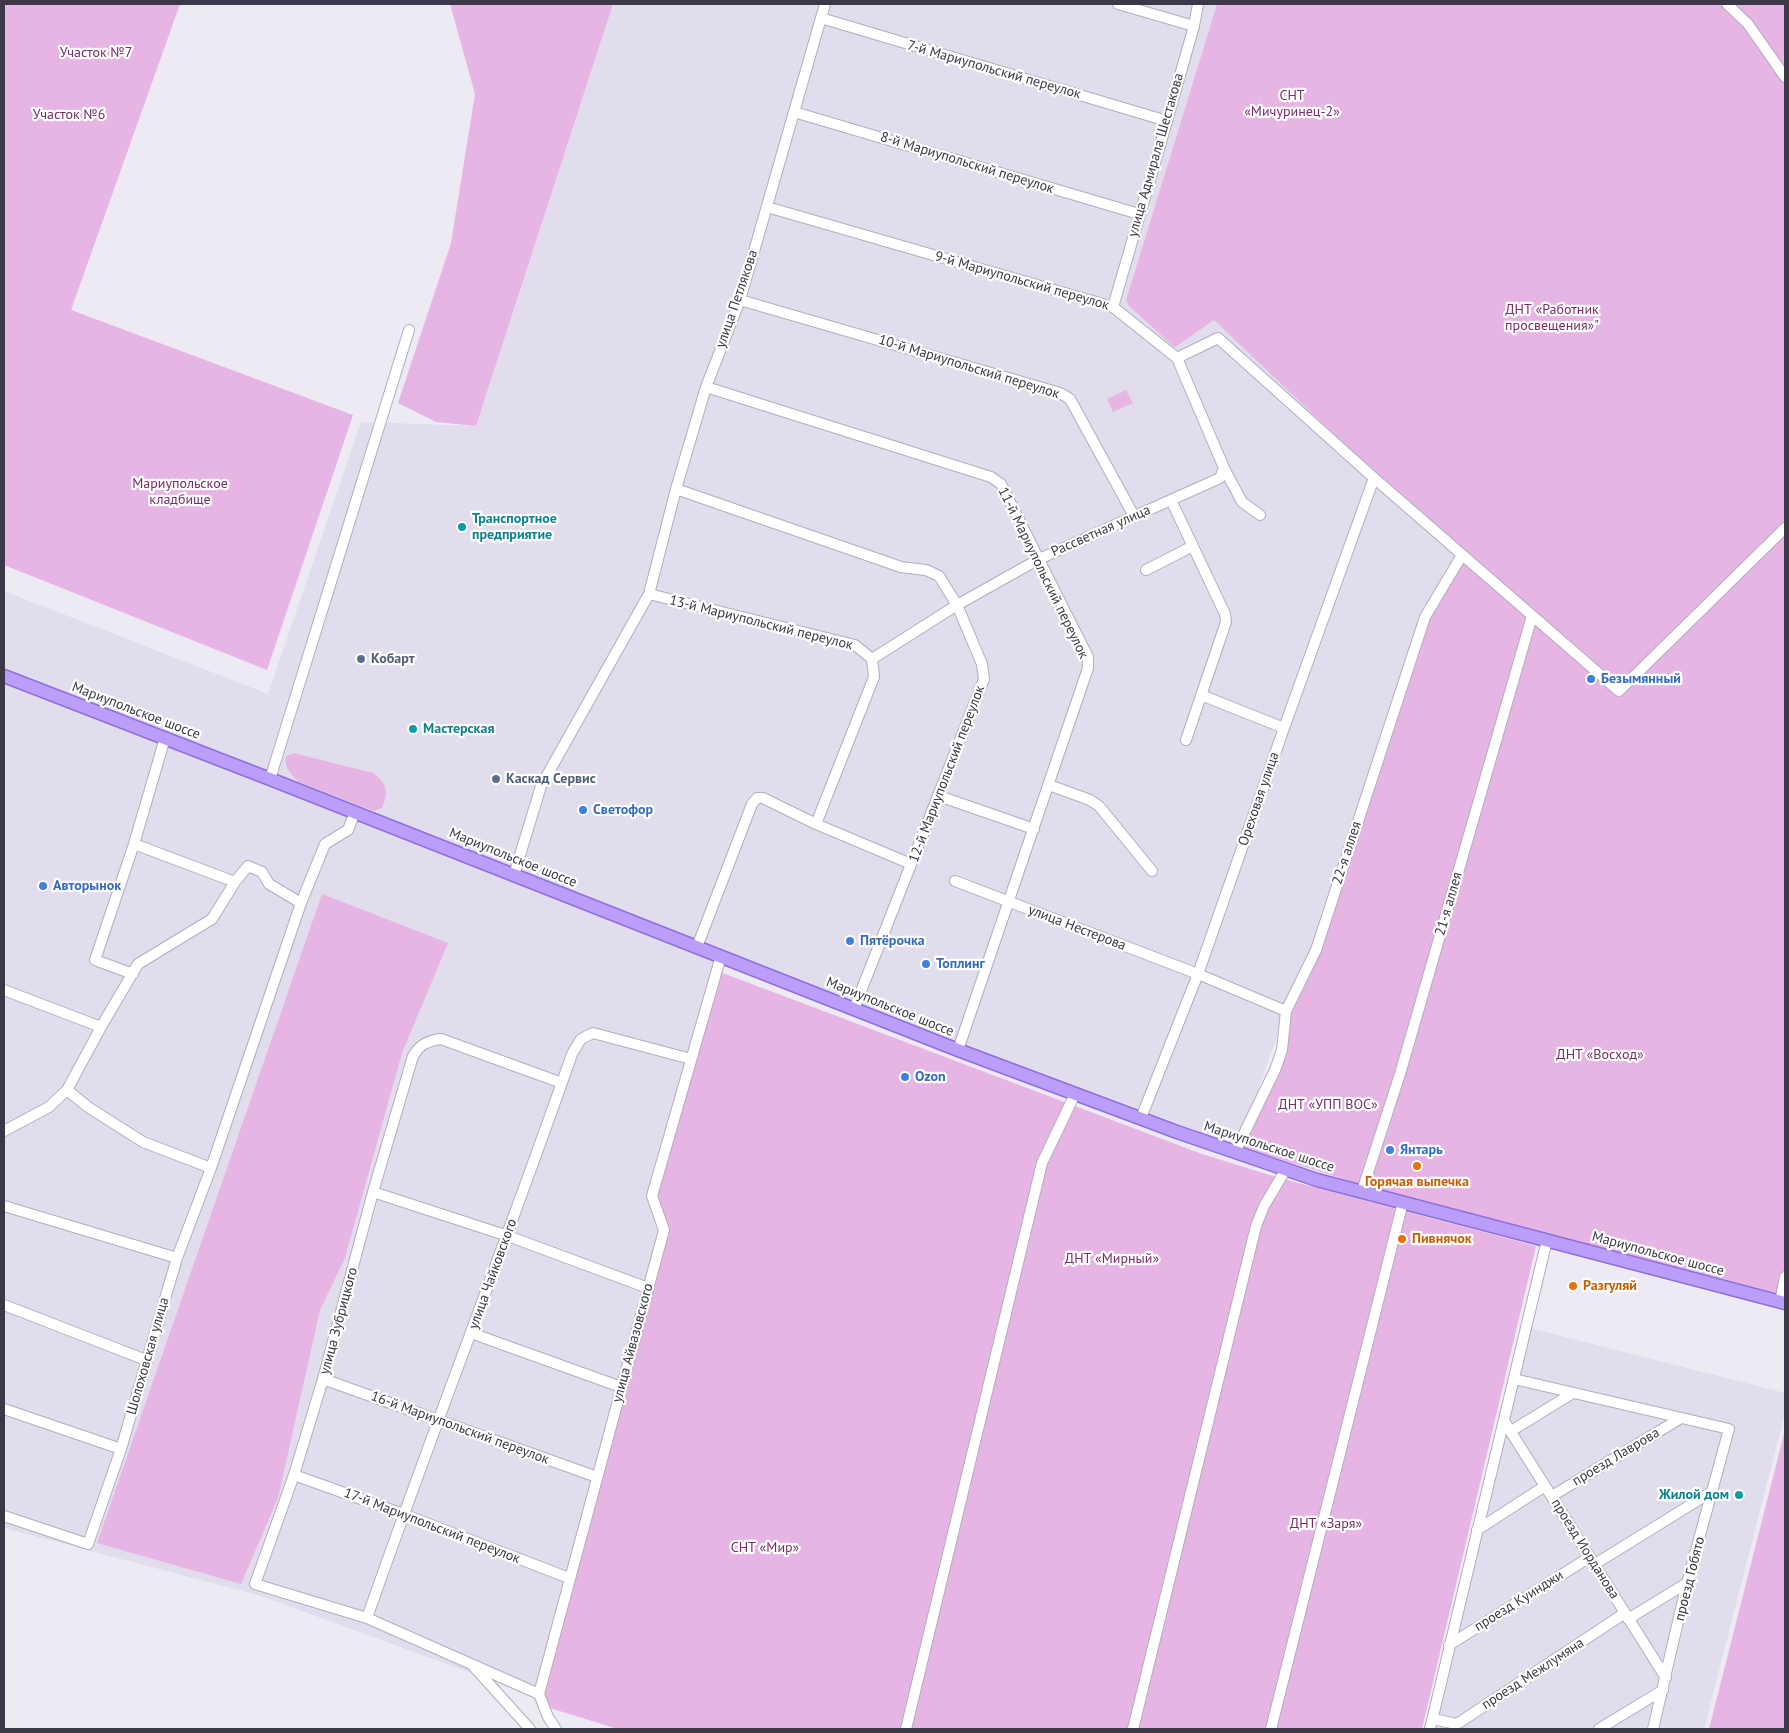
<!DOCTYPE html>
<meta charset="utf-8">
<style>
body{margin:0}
#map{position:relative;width:1789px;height:1733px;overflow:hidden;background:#edeaf4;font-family:"PT Sans",sans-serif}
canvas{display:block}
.frame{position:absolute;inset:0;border:5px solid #3c3848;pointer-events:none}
</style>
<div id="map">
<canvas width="1789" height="1733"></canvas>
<div class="frame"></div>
</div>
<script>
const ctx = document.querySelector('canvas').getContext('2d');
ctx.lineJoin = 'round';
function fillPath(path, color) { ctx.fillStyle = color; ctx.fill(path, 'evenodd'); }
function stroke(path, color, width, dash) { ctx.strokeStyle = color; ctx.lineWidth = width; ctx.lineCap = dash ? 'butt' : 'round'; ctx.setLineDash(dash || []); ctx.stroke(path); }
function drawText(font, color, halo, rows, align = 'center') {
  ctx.font = font + ' "PT Sans",sans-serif'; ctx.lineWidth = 4.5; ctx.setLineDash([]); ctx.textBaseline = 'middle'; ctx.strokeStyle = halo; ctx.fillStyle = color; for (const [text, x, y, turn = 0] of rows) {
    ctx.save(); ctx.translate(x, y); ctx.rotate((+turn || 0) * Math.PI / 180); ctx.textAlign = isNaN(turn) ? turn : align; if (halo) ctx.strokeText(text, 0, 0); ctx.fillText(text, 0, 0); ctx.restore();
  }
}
const residential = new Path2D(`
 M613 4H1217L1126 300 1128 305 1178 346 1214 319 1462 555 1317 939 1286 1011 1238 1146 721 956 664 1230 539 1694 504 1685 261 1596 4 1528V591L268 694 361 422 476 426Z
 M1530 1328 1785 1393V1413L1704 1729H1433Z`);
const green = new Path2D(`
 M4 4H180L71 310 353 415 267 670 4 565Z
 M450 4H613L476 426 436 422 398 403 451 243 475 94Z
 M1217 4H1785V1295L1369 1187 1238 1146 1275 1070 1290 1013 1316 950 1425 617 1462 550 1380 478 1214 320 1177 346 1174 347 1128 305 1126 300Z
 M1126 390 1133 403 1113 412 1107 399Z
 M294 753 373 773C387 783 389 793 382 808L374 811 299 782C291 775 284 767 286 756Z
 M322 894 448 943 402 1053 345 1258 320 1310 278 1498 241 1584 97 1543Z
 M720 972 1202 1154 1276 1177 1536 1246 1422 1729H618L540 1705 665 1229 653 1197Z
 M1785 1430V1729H1709Z`);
const minor = new Path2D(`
 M1118 4 1194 26
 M1727 4 1748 24 1785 77
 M821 18 1167 121
 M794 112 1139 214
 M767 207 1113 307 1177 358 1224 468 1242 502 1260 515
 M740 300 1060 393 1070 399 1134 516
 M1113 307 1167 121 1194 26 1198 4
 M1177 358 1218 338 1374 478 1619 691 1785 528
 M706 387 991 477 1001 484 1088 657V668L958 1050
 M676 489 901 567 926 570 939 576 957 605 982 664 984 679 854 1009
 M1171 500 1225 614 1226 622 1186 740
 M1146 570 1193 546
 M649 594 855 645 872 659 874 677 816 824
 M872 659 957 605 1039 559 1220 478 1224 468
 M1201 695 1284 728
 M270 779 409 330
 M1049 785 1090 800 1099 806 1152 871
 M939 796 1034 829
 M134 844 235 882
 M514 875 541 786 649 594 676 489 706 387 740 300 825 4
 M955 881 1198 974 1286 1011
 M697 947 752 804 757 798H763L816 824 911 864
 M133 974 95 960 134 844 165 738
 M4 990 101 1027
 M67 1090 88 1107 143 1142 211 1168
 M1141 1118 1198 974 1284 728 1374 478
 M4 1131 49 1107 67 1090 101 1027 138 964 212 919 235 882 248 866 262 872 269 884 301 903
 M1235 1152 1275 1070 1282 1050 1286 1011 1316 950 1425 617 1462 555
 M1362 1191 1400 1074 1532 616
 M373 1192 508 1236 648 1288
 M4 1206 177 1258
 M1780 1302 1785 1277
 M4 1305 146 1360
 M471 1333 621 1387
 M323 1379 597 1477
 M1514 1379 1729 1429 1687 1583 1653 1729
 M4 1409 121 1449
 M1504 1421 1666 1678
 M1511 1431 1573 1393
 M294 1475 403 1514 569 1578
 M1552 1496 1681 1418
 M4 1516 88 1544 121 1449 177 1258 211 1168 301 903 325 844 348 830 355 812
 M1477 1530 1545 1486
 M1595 1564 1713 1491
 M367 1618C433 1429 506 1243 572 1054L581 1039 593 1033 691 1059
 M1628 1619 1687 1583
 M1449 1645 1590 1557
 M474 1667 530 1729
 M539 1694 367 1618 255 1584 294 1475 323 1379 373 1192 413 1056C420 1044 428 1041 441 1039L562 1083
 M1438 1720 1456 1724 1460 1722 1625 1613
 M556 1729 548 1717 539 1694 664 1230 652 1196 721 956
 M906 1729 1042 1163 1075 1094
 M1133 1729 1256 1226 1264 1206 1286 1169
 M1271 1729 1403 1202
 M1430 1729 1547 1240
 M1599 1729 1663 1690`);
const major = new Path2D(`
 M4 676 270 779 958 1050 1177 1132 1317 1180 1785 1303`);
const markers = [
 [462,527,5,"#0f9aa8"],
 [361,659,5,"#5c6f8a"],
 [1591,679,5,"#3f7fe0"],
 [413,729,5,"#0f9aa8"],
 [496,779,5,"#5c6f8a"],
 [583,810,5,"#3f7fe0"],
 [43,886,5,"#3f7fe0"],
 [850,941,5,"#3f7fe0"],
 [926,964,5,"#3f7fe0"],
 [905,1077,5,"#3f7fe0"],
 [1390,1150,5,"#3f7fe0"],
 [1417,1166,5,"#e8710a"],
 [1402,1239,5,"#e8710a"],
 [1573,1286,5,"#e8710a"],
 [1739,1495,5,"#0f9aa8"]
];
const parkNames = [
 ["Участок №7",96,53],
 ["СНТ",1292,96],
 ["«Мичуринец-2»",1292,112],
 ["Участок №6",69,115],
 ["ДНТ «Работник",1552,310],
 ["просвещения»\"",1552,326],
 ["Мариупольское",180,484],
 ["кладбище",180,500],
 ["ДНТ «Восход»",1600,1055],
 ["ДНТ «УПП ВОС»",1328,1105],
 ["ДНТ «Мирный»",1112,1259],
 ["ДНТ «Заря»",1326,1524],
 ["СНТ «Мир»",765,1548]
];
const streetNames = [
 ["7-й Мариупольский переулок",994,70,16],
 ["улица Адмирала Шестакова",1156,155,-74],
 ["8-й Мариупольский переулок",967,163,17],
 ["9-й Мариупольский переулок",1022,281,16],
 ["улица Петлякова",737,299,-71],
 ["10-й Мариупольский переулок",969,367,17],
 ["Рассветная улица",1101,531,-24],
 ["11-й Мариупольский переулок",1043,573,64],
 ["13-й Мариупольский переулок",761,623,14],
 ["Мариупольское шоссе",136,711,21],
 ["12-й Мариупольский переулок",947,774,-69],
 ["Ореховая улица",1259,799,-71],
 ["22-я аллея",1347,853,-72],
 ["Мариупольское шоссе",513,858,22],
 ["21-я аллея",1449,904,-74],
 ["улица Нестерова",1077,928,21],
 ["Мариупольское шоссе",890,1007,22],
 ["Мариупольское шоссе",1269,1147,18],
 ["Мариупольское шоссе",1658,1254,15],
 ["улица Чайковского",493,1274,-70],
 ["улица Зубрицкого",339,1321,-75],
 ["улица Айвазовского",633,1343,-75],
 ["Шолоховская улица",148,1356,-74],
 ["16-й Мариупольский переулок",460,1428,20],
 ["проезд Лаврова",1616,1457,-31],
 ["17-й Мариупольский переулок",432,1526,21],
 ["проезд Иорданова",1585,1549,58],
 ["проезд Гобято",1690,1579,-76],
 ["проезд Куинджи",1519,1601,-32],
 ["проезд Межлумяна",1533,1674,-33]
];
const cultureNames = [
 ["Транспортное",472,519],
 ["предприятие",472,535],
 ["Мастерская",423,729],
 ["Жилой дом",1729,1495,"right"]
];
const serviceNames = [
 ["Кобарт",371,659],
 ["Каскад Сервис",506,779]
];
const shopNames = [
 ["Безымянный",1601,679],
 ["Светофор",593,810],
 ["Авторынок",53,886],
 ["Пятёрочка",860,941],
 ["Топлинг",936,964],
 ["Ozon",915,1077],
 ["Янтарь",1400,1150]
];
const foodNames = [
 ["Горячая выпечка",1417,1182,"center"],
 ["Пивнячок",1412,1239],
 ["Разгуляй",1583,1286]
];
fillPath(residential, '#e1ddec');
fillPath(green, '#e7b5e4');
stroke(minor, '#b2adc0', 12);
stroke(major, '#8f6edf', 15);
stroke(minor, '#fff', 10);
stroke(major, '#ba9efa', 12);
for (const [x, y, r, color] of markers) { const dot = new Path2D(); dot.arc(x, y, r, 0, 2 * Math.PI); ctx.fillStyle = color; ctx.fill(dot); stroke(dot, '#fff', 2); }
drawText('14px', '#782d68', '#fff', parkNames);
drawText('14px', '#3c3848', '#fff', streetNames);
drawText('bold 14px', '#0d838f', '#fff', cultureNames, 'left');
drawText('bold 14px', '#4e5e75', '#fff', serviceNames, 'left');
drawText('bold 14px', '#366cbe', '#fff', shopNames, 'left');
drawText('bold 14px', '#c56008', '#fff', foodNames, 'left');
</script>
